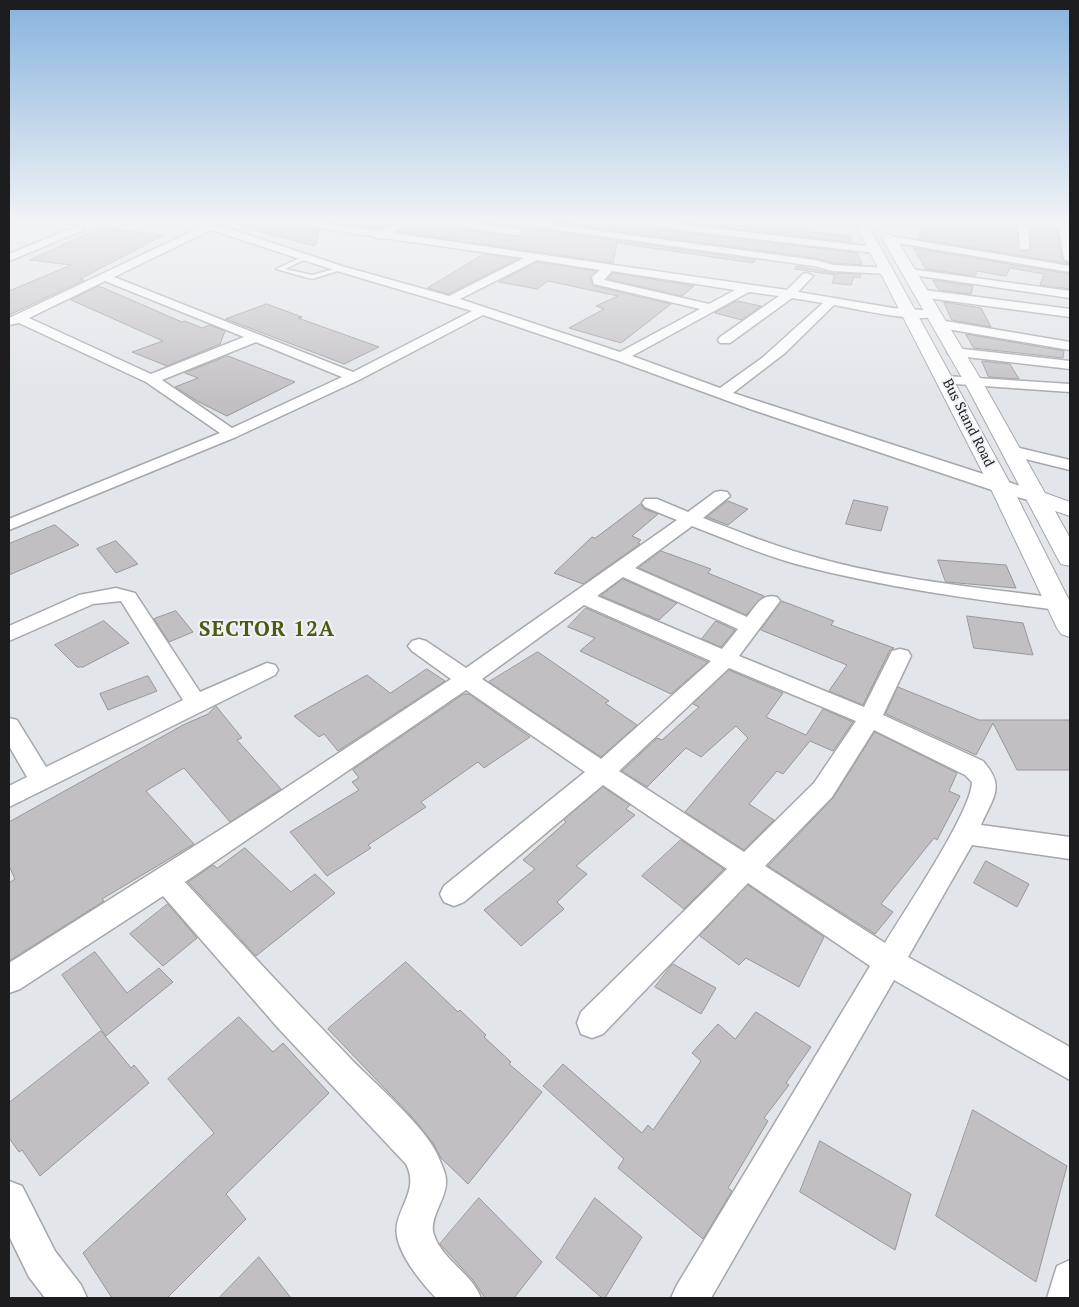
<!DOCTYPE html>
<style>
body{margin:0}
#map{position:relative;width:1079px;height:1307px;overflow:hidden;background:#e2e5e9;font-family:"PT Serif",serif}
canvas{display:block}
.frame{position:absolute;inset:0;border:10px solid #1d1d1f;pointer-events:none}
</style>
<div id="map">
<canvas width="1079" height="1307"></canvas>
<div class="frame"></div>
</div>
<script>
const ctx = document.querySelector('canvas').getContext('2d');
ctx.lineJoin = 'round';
function fillPath(path, color) { ctx.fillStyle = color; ctx.fill(path, 'evenodd'); }
function stroke(path, color, width, dash) { ctx.strokeStyle = color; ctx.lineWidth = width; ctx.lineCap = dash ? 'butt' : 'round'; ctx.setLineDash(dash || []); ctx.stroke(path); }
function drawText(font, color, halo, rows, align = 'center') {
  ctx.font = font + ' "PT Serif",serif'; ctx.lineWidth = 4; ctx.setLineDash([]); ctx.textBaseline = 'middle'; ctx.strokeStyle = halo; ctx.fillStyle = color; for (const [text, x, y, turn = 0] of rows) {
    ctx.save(); ctx.translate(x, y); ctx.rotate((+turn || 0) * Math.PI / 180); ctx.textAlign = isNaN(turn) ? turn : align; if (halo) ctx.strokeText(text, 0, 0); ctx.fillText(text, 0, 0); ctx.restore();
  }
}
const building = new Path2D(`
 M242 221H282L289 226 319 230 315 246 241 227Z
 M360 221H395L379 229 360 226Z
 M413 221H450L451 228 518 237 525 233 518 227 469 221H524L525 226 530 228 756 260 753 263 617 243 613 263 397 232Z
 M539 221 584 225 589 221H622L629 226 851 252 858 254 862 265 833 263 815 258Z
 M668 221H809L805 231 851 236V242Z
 M926 221H946L947 225 977 229 978 221H1016L1020 251H1028L1031 248 1030 226 1057 230 1062 259 1070 264 918 239Z
 M100 228 164 235 80 279 84 280 9 315V291L71 265 30 260Z
 M914 248 1070 274V289L1040 285 1044 274 1010 268 1006 276 977 271 975 276 926 269Z
 M484 254 518 259 448 294 428 288Z
 M537 262 596 271 590 278 594 286 671 304 621 343 569 328 604 309 596 306 618 296 548 281 537 289 499 282Z
 M797 266 833 273 861 274 860 278 854 277 851 285 832 283 835 275 795 269Z
 M613 273 677 283 694 286 682 296 608 279Z
 M933 280 973 286 971 294 939 290Z
 M99 286 182 322 185 321 202 328 210 325 225 331 220 344 167 366 132 352 163 341 71 300Z
 M737 301 761 306 742 320 715 313Z
 M944 302 981 308 991 327 952 320Z
 M267 304 302 317 298 318 379 347 344 364 226 319Z
 M966 334 1064 351 1063 358 974 348Z
 M228 356 295 382 227 416 197 401 175 387 198 378 185 373Z
 M982 361 1010 364 1019 379 989 377Z
 M854 500 888 507 881 531 846 524Z
 M728 501 748 509 728 525 707 517Z
 M641 504 644 509 658 514 632 536 641 540 638 543 640 544 583 584 554 573 592 537 595 538Z
 M55 525 79 545 9 575V544Z
 M116 541 138 564 116 573 97 549Z
 M661 551 711 569 708 573 764 596 746 615 639 568Z
 M938 560 1006 565 1016 588 946 582Z
 M623 579 677 603 659 620 601 596Z
 M782 601 834 621 831 625 894 648 890 650 863 705 829 691 847 665 761 630Z
 M586 608 708 662 671 694 580 651 595 638 568 627Z
 M176 611 193 632 169 642 154 619Z
 M967 616 1023 623 1033 655 974 648Z
 M104 621 129 643 83 667H77L55 645Z
 M716 621 735 630 721 647 702 639Z
 M538 652 609 701 605 703 637 725 601 757 489 682Z
 M427 669 445 681 338 751 324 734 319 737 294 716 367 675 390 693Z
 M729 670 783 693 766 717 806 735 823 709 853 722 833 751 810 741 783 774 777 771 749 804 774 820 744 850 685 812 748 738 736 726 701 757 686 748 647 787 622 771 657 738 662 740 699 707 693 704Z
 M148 676 157 691 108 710 100 694Z
 M898 687 979 720H1070V770H1017L993 723 976 755 886 714Z
 M464 694H469L530 737 484 768 478 762 421 802 426 807 368 845 371 848 327 876 290 832 359 790 352 782 359 778 353 770Z
 M216 706 242 738 237 740 281 789 230 822 184 768 146 791 194 844 102 899 104 901 9 961V883L15 879 9 866V822L183 725 208 714Z
 M875 732 957 773 949 791 960 796 937 840 934 838 881 904 893 912 875 934 768 866 833 798Z
 M603 787 630 805 626 809 635 815 576 866 587 874 557 902 564 909 521 946 484 910 535 869 523 860 566 822 564 820Z
 M681 840 724 869 684 909 642 876Z
 M245 848 291 892 315 874 335 893 256 956 188 882 213 865 217 868Z
 M986 861 1029 884 1017 907 974 883Z
 M748 885 824 937 799 987 746 958 739 965 700 936Z
 M168 904 197 938 163 966 130 934Z
 M95 952 127 993 159 968 173 982 106 1036 62 975Z
 M406 962 458 1012 460 1010 486 1035 484 1037 511 1062 509 1064 542 1092 468 1184 441 1158 433 1143 412 1117 328 1029Z
 M673 964 716 988 701 1014 655 987Z
 M756 1012 811 1047 786 1083 789 1085 764 1118 768 1121 728 1188 732 1191 703 1239 618 1168 624 1159 543 1086 563 1064 642 1133 648 1125 653 1130 701 1061 692 1053 718 1024 735 1039Z
 M239 1017 273 1052 283 1043 329 1093 226 1194 246 1219 167 1298H112L83 1253 214 1133 168 1079Z
 M101 1031 131 1068 134 1065 149 1083 40 1176 22 1150 19 1152 9 1138V1103Z
 M973 1110 1067 1166 1036 1282 936 1216Z
 M820 1141 911 1194 895 1250 800 1192Z
 M479 1198 542 1262 514 1298H485L473 1280 440 1244Z
 M595 1198 642 1237 605 1298H602L556 1258Z
 M259 1257 291 1298H219Z`);
const service = new Path2D(`
 M304 256 306 259 285 269 312 275 341 267 344 269 312 279 276 269Z`);
const minor = new Path2D(`
 M13 221H27L9 229V223Z
 M189 221 215 224 345 267 449 296 524 258 383 238 378 239 373 236 289 224 284 221H309L379 231 399 221H411L392 233 787 290 803 274 807 273 813 276 798 292 893 308 936 311 938 314C928 326 852 308 834 305L785 353 733 393 1042 493 1045 497 1042 501 1036 502 995 491 750 409 616 360 483 315 359 380 236 437 9 530V519L220 433 146 382 19 323 9 325V318L201 227ZM211 230 337 271 472 311 353 372 114 277ZM537 260 600 270 592 277 594 284 700 309 620 352 460 299ZM612 271 735 290 709 304 604 280ZM105 281 244 337 151 374 29 318ZM749 292 779 296 720 337 718 340 720 343H730L792 298 823 303 762 358 720 388 632 356ZM256 342 342 377 232 428 162 380Z
 M455 221 518 229 523 232 518 235 451 226V222Z
 M526 221 815 260 833 265 887 268 893 271 887 274 833 271 814 266 530 226 526 225Z
 M624 221H653L875 247 880 250 875 253 629 224Z
 M1018 221 1070 223V262L1064 259 1059 228 1028 224 1029 247 1028 249H1020Z
 M80 225 85 228 84 230 9 261V254Z
 M889 236 1070 266V272L885 241 884 239Z
 M910 269 1070 291V298L906 274V270Z
 M924 290 1070 309V317L920 297V291Z
 M939 320 1070 342V350L935 327 933 324Z
 M954 348 1070 361V369L949 355 947 352 949 349Z
 M946 376 1070 384V392L941 383 939 380 941 377Z
 M1011 446 1070 460V470L1005 454 1003 451Z
 M721 491 727 492 730 496 703 518C737 531 771 545 807 555 888 579 974 587 1058 598L1065 600 1068 604 1065 608 1058 610C970 599 882 587 796 564 760 554 726 539 692 526L635 568 747 617C756 606 761 593 777 597L780 601 739 656 864 707 892 651 900 649 908 651 911 656 883 715 983 761C1006 787 993 797 981 825L1070 837V859L972 845 908 957 1070 1047V1080L894 980 711 1298H671L677 1285 870 966 748 883 603 1034 592 1038 581 1034 577 1023 581 1012 727 869 603 785 464 902 454 906 444 902 440 894 444 886 585 772 466 690 185 882C239 941 294 1000 350 1058 374 1083 425 1126 438 1156 441 1164 446 1172 446 1181 447 1199 428 1218 434 1235 443 1261 472 1273 481 1298H436C421 1282 392 1248 397 1224 402 1202 418 1187 406 1164L279 1029 163 896 20 989 9 993V963L272 797 451 679 412 651 408 646 412 641 419 639 426 641 466 668 677 520 645 507 642 503 645 499H657L688 512 715 492ZM623 577 738 629 722 649 597 596ZM584 605 711 661 601 759 482 679ZM729 668 856 721 814 783 744 852 619 771ZM874 730 965 775 972 782C971 813 904 911 885 943L765 866 832 797Z
 M116 588 135 593 200 692 267 663 275 665 278 670 275 675 9 807V786L27 777 9 746V718L17 720 46 767 183 700 121 601 93 604 9 641V626L79 595Z
 M9 1181 22 1186 55 1251 81 1285 87 1298H45L29 1277 9 1236Z
 M1070 1260V1298H1047L1057 1266Z`);
const tertiary = new Path2D(`
 M854 221H866L1012 487 1070 602V637L1061 634 1057 628 990 487Z
 M889 234 896 238 983 383 1045 493 1070 502V516L1055 511 1070 538V566L1061 564 1058 559 965 383 882 238Z`);
const farStreetnames = [
 ["Bus Stand Road",968,423,63]
];
const districtNames = [
 ["SECTOR 12A",267,630]
];
fillPath(building, '#c2bfc3');
stroke(building, '#989699', 1);
stroke(service, '#a5a7ab', 3);
stroke(minor, '#a5a7ab', 3);
stroke(tertiary, '#a5a7ab', 2);
fillPath(service, '#fff');
fillPath(minor, '#fff');
fillPath(tertiary, '#fff');
const sky = ctx.createLinearGradient(0, 0, 0, 404);
sky.addColorStop(0, '#87b3de');
sky.addColorStop(0.55, '#f2f3f5');
sky.addColorStop(1, '#f2f3f500');
ctx.fillStyle = sky;
ctx.fillRect(0, 0, 1079, 404);
drawText('14px', '#1d1d1f', '#f0f2f6', farStreetnames);
ctx.letterSpacing = '1px';
drawText('bold 21px', '#485d13', '#f0f2f6', districtNames);
ctx.letterSpacing = '0px';
</script>
